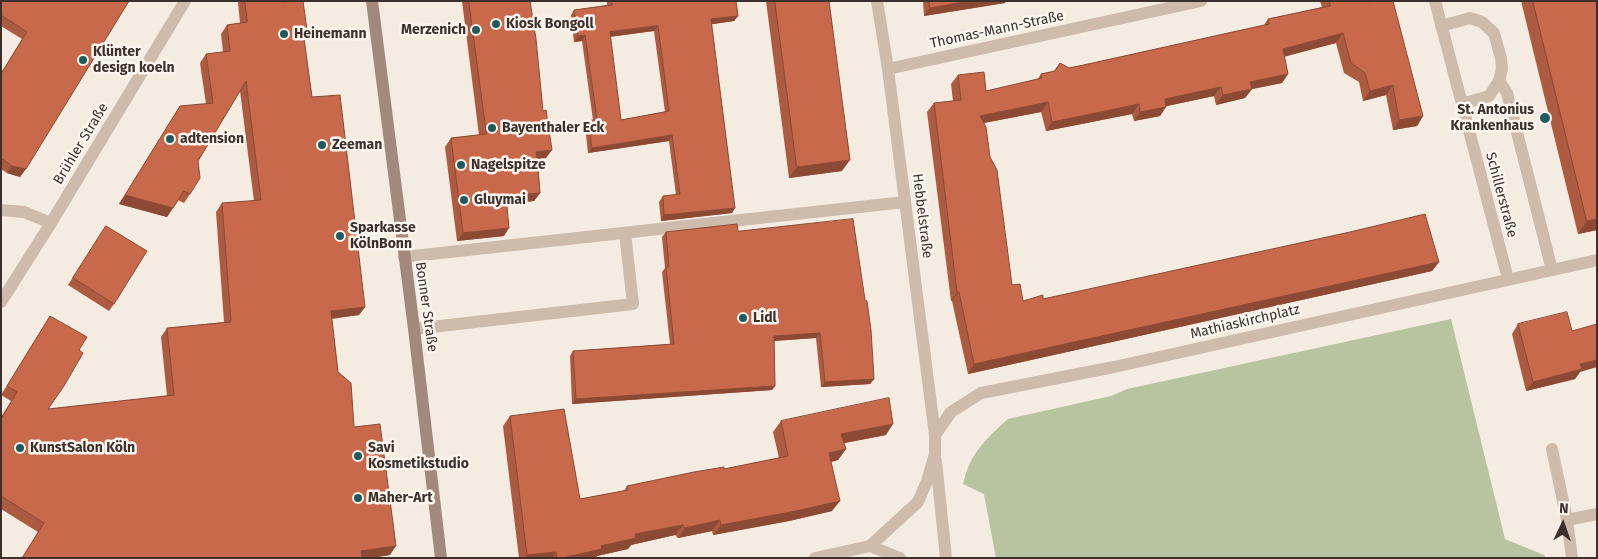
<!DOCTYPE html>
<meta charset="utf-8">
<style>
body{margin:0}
#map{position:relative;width:1598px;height:559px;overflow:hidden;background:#f4ebe1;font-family:"Fira Sans",sans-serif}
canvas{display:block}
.frame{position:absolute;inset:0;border:2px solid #3b302b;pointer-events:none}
.north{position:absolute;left:1538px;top:499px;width:50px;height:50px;-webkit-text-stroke:4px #fbf5ee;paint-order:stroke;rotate:3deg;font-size:14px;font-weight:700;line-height:20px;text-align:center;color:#3b302b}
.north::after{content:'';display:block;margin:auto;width:18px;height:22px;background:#3b302b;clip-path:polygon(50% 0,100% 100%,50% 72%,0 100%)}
</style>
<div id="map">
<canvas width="1598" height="559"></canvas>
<div class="frame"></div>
<div class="north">N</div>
</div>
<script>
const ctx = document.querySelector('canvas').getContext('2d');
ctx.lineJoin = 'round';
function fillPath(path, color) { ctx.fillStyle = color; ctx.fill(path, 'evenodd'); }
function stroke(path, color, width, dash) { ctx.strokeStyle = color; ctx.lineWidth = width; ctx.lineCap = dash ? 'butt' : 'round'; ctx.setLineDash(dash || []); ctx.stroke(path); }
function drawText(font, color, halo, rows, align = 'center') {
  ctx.font = font + ' "Fira Sans",sans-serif'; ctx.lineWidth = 5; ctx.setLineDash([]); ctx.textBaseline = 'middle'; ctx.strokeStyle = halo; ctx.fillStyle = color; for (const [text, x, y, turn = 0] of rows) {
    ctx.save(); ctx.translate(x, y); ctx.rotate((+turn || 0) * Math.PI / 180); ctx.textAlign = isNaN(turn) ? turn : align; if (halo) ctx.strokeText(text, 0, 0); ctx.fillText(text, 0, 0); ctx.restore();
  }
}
const green = new Path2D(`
 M1451 319 1505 539 1544 555 1546 558H996L984 494 963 484C965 478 966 471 969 465 977 447 993 432 1008 419L1111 396 1127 389Z`);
const service = new Path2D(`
 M1441 26 1470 18 1482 22 1494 33 1501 58 1502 69 1499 81 1489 96 1462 104
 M1499 81 1507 93 1552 270
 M404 257 905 202
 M414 329 633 304 625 233`);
const minor = new Path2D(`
 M1435 1 1508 279
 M888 69 1201 1
 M1 210 24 212 51 223
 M935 435 951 412 981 393 1114 367 1597 260
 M1552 449 1567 520 1572 558
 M936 461 946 558
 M1567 520 1597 514
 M870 546 900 558
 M815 558 870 546 918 502 927 481 935 454V435L888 69 877 1`);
const tertiary = new Path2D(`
 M1 302 51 223 185 1`);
const secondary = new Path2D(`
 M372 1 414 329 441 558`);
const wall = new Path2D(`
 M1 1H129L20 177 7 173 1 169V73L22 39 1 26Z
 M238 1H281L307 30 303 36 312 97 365 307 359 315 332 319 338 372 390 555 371 558H22L38 532 1 509V417L11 401 1 395 50 316 79 350 48 409 167 396 161 337 167 328 224 322 216 212 222 203 254 201 240 91 198 161 190 194 184 203 178 200 167 217 119 204 180 106 206 104 200 63 206 54 223 52 221 34 227 25 240 23 238 2Z
 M462 1H530L546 158 538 159 540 193 534 201 507 204 504 236 457 241 445 147 451 138 479 135Z
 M607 1H736L738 16 734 21 711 24 735 208 732 213 661 221 659 202 663 196 676 195 669 141 588 153 585 126 588 121 593 120 582 41 574 42 571 15 574 10 607 5ZM654 31 665 112 621 120 610 37Z
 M766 1H829L842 171 789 178Z
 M923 1H1006L1005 3 924 16Z
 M1320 1H1369L1423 116 1417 126 1393 130 1386 95 1363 101 1359 82 1344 73 1336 43 1284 56 1288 74 1282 83 1252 89 1245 98 1216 105 1214 96 1166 106 1160 116 1134 121 1132 114 1046 131 1041 112 984 123 1012 285 1023 301 1439 262 1432 271 968 374 952 301H951L927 112 934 103 953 101 951 84 958 75 986 91 1037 80 1041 74 1054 71 1060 63 1069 68 1079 66 1264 25 1268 19 1322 7Z
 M1521 1H1597V230L1578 234Z
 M106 226 114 304 109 311 68 285Z
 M738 231 874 379 870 384 821 387 816 338 774 341 775 386 772 390 572 404 570 356 573 351 670 344 662 272 665 268 662 237 666 232Z
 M1518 324 1580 372 1575 379 1526 391 1512 334Z
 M510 416 580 499 624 491 627 486 724 469 779 458 773 432 781 421 886 435 844 443 846 449 838 460 831 462 832 511 789 521 713 535 712 531 678 538 675 535 631 545 628 549 597 556 596 558H519L503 426Z`);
const shadedWall = new Path2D(`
 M969 1H1006L1005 3 924 16 930 8Z
 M738 16 734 21 707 25 711 19Z
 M658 26 654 31 606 37 610 32Z
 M1343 33 1336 43 1276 59 1283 49Z
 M585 35 582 41 574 42 578 36Z
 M1288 74 1282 83 1252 89 1245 98 1216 105 1223 95 1250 82Z
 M1393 85 1386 95 1363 101 1370 91Z
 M1221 87 1214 96 1158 108 1165 99Z
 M1048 102 1041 112 973 125 980 116Z
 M1139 104 1132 114 1046 131 1052 122Z
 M1166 107 1160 116 1134 121 1140 112Z
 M1423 116 1417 126 1393 130 1399 120Z
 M672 135 669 141 588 153 592 148Z
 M552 150 546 158 530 160 536 152Z
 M850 160 842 171 789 178 797 167Z
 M12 166 26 169 20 177 7 173Z
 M540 193 534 201 500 204 506 196Z
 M125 195 173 208 167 217 119 204Z
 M735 208 732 213 661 221 664 215Z
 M1597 219V230L1578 234 1587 221Z
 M509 228 504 236 457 241 463 233Z
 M1439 262 1432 271 968 374 974 364Z
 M957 292H959L952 301H951Z
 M365 307 359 315 325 319 331 311Z
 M820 333 816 338 771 341 774 336Z
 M1597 360V367L1580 372 1575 379 1526 391 1533 382 1580 364Z
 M874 379 870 384 821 387 825 382Z
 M775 386 772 390 572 404 576 399Z
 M893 424 886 435 834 445 841 434Z
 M846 449 838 460 822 464 829 453Z
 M840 501 832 511 789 521 713 535 721 525Z
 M720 520 712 531 678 538 685 528Z
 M683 525 675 535 631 545 628 549 597 556 596 558H562L601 546 635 534Z
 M396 546 390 555 371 558H357L361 551Z
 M556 552 552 558H525L527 555Z`);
const building = new Path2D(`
 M1 1H129L26 169 12 166 1 158V74L27 32 1 15Z
 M245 1H281V2L303 1 307 30 303 31 312 97 340 95 365 307 331 311 338 372 351 383 354 427 380 424 396 546 361 551 362 558H22L44 523 1 496V419L17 392 7 386 50 316 87 337 79 350 83 353 64 386 48 409 174 395 167 328 231 322 222 203 261 200 246 81 198 161 200 178 190 194 184 191 173 208 125 195 180 106 213 103 206 54 230 51 227 25 247 22Z
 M469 1H530L536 39 543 111 546 110 552 150 536 152 539 169H538L540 193 506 196 509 228 463 233 451 138 486 134Z
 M611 1H736L738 16 711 19 735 208 664 215 663 196 680 194 672 135 592 148 588 121 597 119 585 35 578 36 574 10 612 5ZM658 26 669 111 621 120 610 32Z
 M775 1H829L850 160 797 167Z
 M929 1H969L930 8Z
 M1329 1H1369V2L1373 1H1393L1423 116 1399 120 1393 85 1370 91 1365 73 1351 63 1343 33 1283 49 1288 74 1250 82 1252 89 1223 95 1221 87 1165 99 1166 107 1140 112 1139 104 1052 122 1048 102 980 116 986 127 990 157 997 170 1012 285 1020 284 1023 301 1043 295V299L1350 232 1425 214 1439 262 974 364 959 292H957L934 103 961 100 958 75 984 72 986 91 1042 78 1041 74 1055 71 1060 63 1069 68 1079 66 1269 24 1268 19 1330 6Z
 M1533 1H1597V219L1587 221Z
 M853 219 865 300 867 301 871 330 874 379 825 382 820 333 774 336 775 386 576 399 573 351 674 344 666 267H669L666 232 737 224 738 231Z
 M106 226 147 251 114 304 73 278Z
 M1567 312 1572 331 1597 324V360L1580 364 1582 369 1533 382 1518 324Z
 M889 398 893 424 841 434 846 449 829 453 840 501 796 511 721 525 720 520 685 528 683 525 635 534 636 538 601 546 602 549 562 558H557L556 552 527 555 510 416 564 409 580 499 628 490 627 486 694 472 724 467V469L788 456 781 421Z`);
const markers = [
 [496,24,5,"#1f5a5e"],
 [476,30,5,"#1f5a5e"],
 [284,34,5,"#1f5a5e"],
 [83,60,5,"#1f5a5e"],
 [1545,118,6,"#1f5a5e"],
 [492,128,5,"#1f5a5e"],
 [170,139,5,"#1f5a5e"],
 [322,145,5,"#1f5a5e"],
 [461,165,5,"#1f5a5e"],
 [464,200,5,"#1f5a5e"],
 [340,236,5,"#1f5a5e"],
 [743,318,5,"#1f5a5e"],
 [20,448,5,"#1f5a5e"],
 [358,456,5,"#1f5a5e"],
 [358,498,5,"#1f5a5e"]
];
const poiNames = [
 ["Kiosk Bongoll",506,24],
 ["Merzenich",466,30,"right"],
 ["Heinemann",294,34],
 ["Klünter",93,52],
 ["design koeln",93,68],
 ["St. Antonius",1534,110,"right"],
 ["Krankenhaus",1534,126,"right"],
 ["Bayenthaler Eck",502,128],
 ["adtension",180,139],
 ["Zeeman",332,145],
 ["Nagelspitze",471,165],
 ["Gluymai",474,200],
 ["Sparkasse",350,228],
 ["KölnBonn",350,244],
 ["Lidl",753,318],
 ["KunstSalon Köln",30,448],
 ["Savi",368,448],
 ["Kosmetikstudio",368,464],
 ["Maher-Art",368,498]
];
const streetNames = [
 ["Thomas-Mann-Straße",997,30,-12],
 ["Brühler Straße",81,144,-59],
 ["Schillerstraße",1501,195,75],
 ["Hebbelstraße",922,216,83],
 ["Bonner Straße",426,307,82],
 ["Mathiaskirchplatz",1245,322,-13]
];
fillPath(green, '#b8c4a0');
stroke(service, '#cdbbac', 12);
stroke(minor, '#cdbbac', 12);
stroke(tertiary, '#cdbbac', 12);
stroke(secondary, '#a18a7d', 12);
fillPath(wall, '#ac5a40');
fillPath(shadedWall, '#8c4a34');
fillPath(building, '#c8694b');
stroke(building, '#8c4a34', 1);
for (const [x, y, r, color] of markers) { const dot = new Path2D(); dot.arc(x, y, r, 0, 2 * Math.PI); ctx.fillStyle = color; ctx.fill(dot); stroke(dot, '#fbf5ee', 2); }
drawText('bold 14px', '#3b302b', '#fbf5ee', poiNames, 'left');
drawText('14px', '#3b302b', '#fbf5ee', streetNames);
</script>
